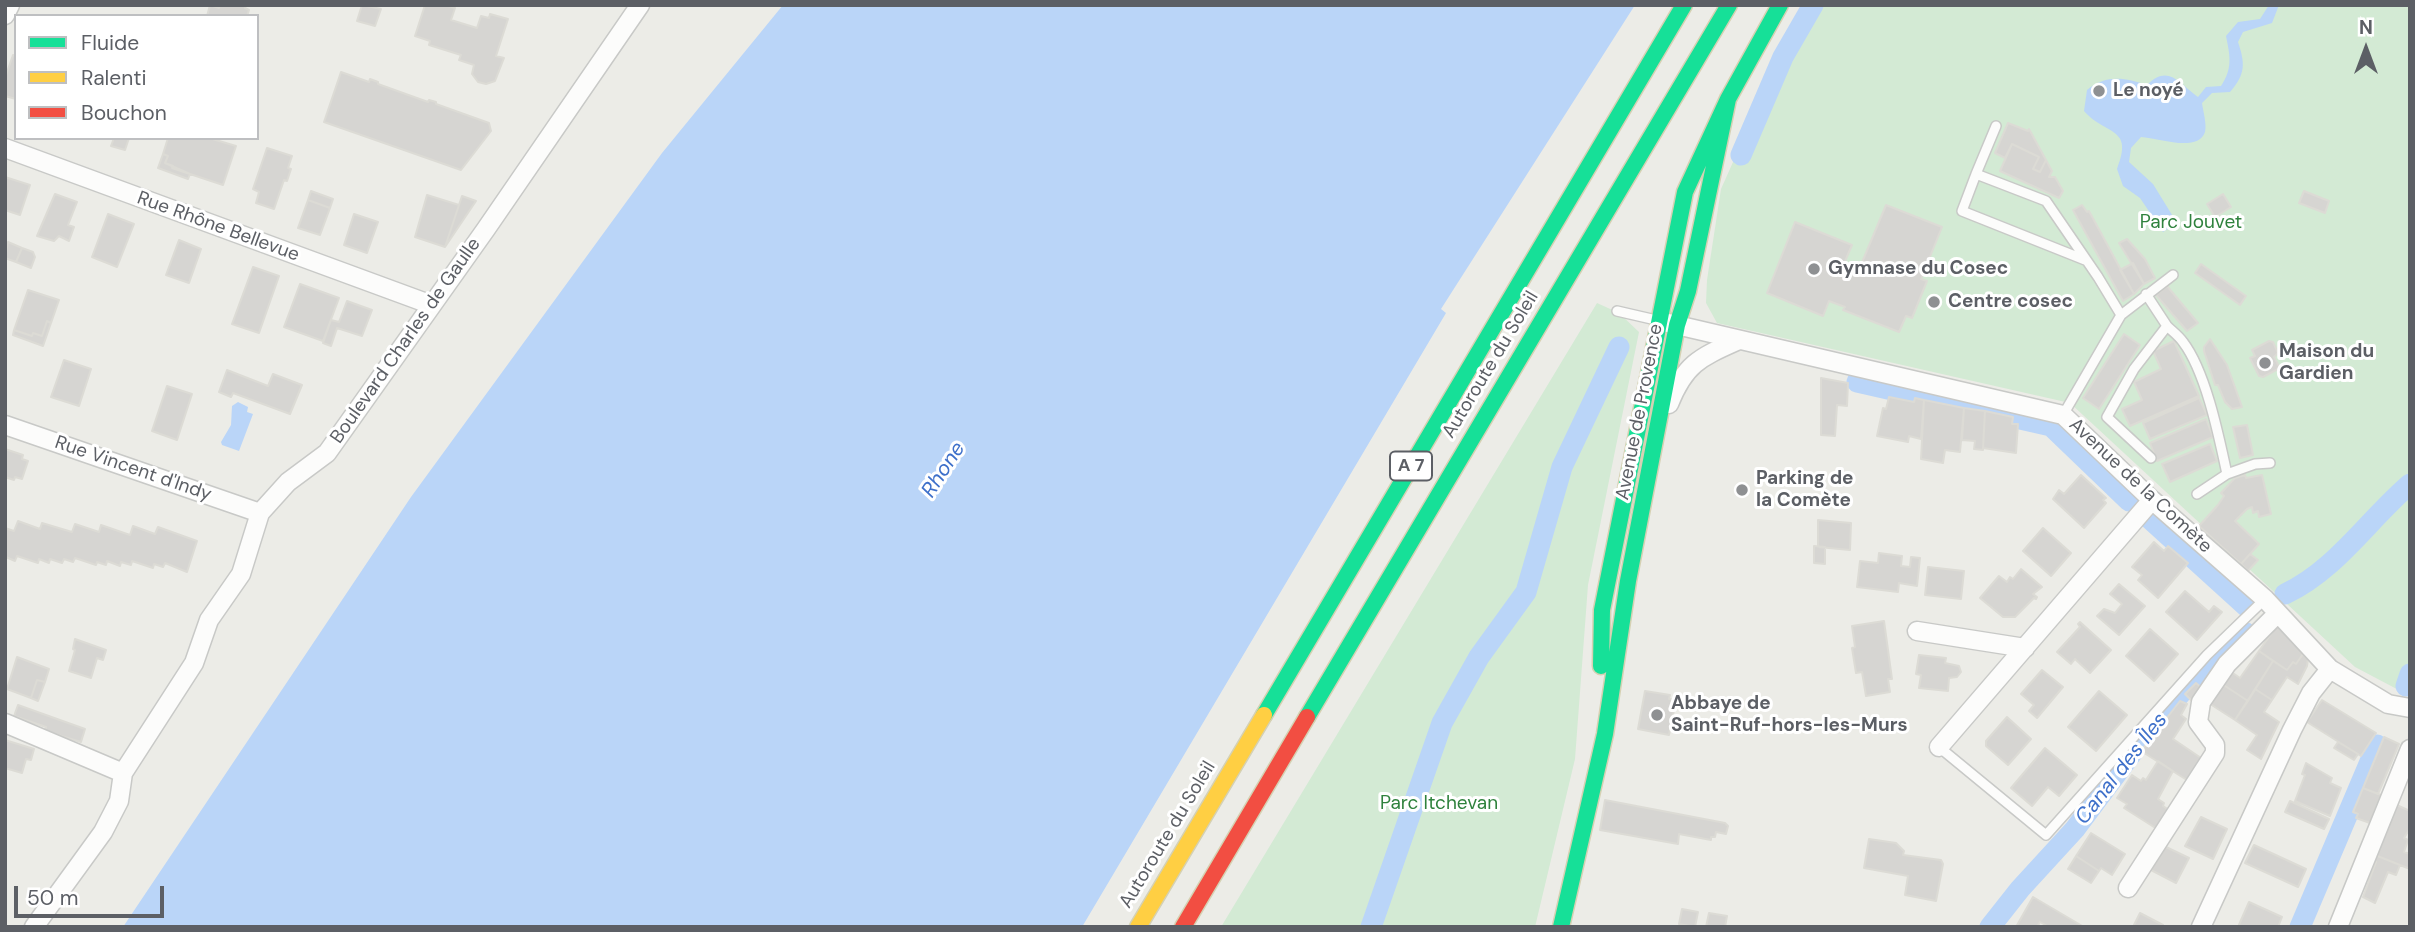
<!DOCTYPE html>
<meta charset="utf-8">
<style>
body{margin:0}
#map{position:relative;width:2415px;height:932px;overflow:hidden;background:#ecece7;font-family:"DM Sans",sans-serif}
canvas{display:block}
.frame{position:absolute;inset:0;border:7px solid #5c5f65;pointer-events:none}
.legend{position:absolute;left:14px;top:14px;width:245px;height:126px;box-sizing:border-box;background:#fff;border:2px solid #bebfc1;margin:0;padding:9px 12px;list-style:none;font-size:21px;color:#5c5f65}
.legend li{display:flex;align-items:center;gap:14px;height:35px}
.legend b{width:35px;border:2px solid #bebfc1}
.north{position:absolute;left:2331px;top:14px;width:70px;height:70px;-webkit-text-stroke:5px #fff;paint-order:stroke;rotate:0deg;font-size:19px;font-weight:700;line-height:28px;text-align:center;color:#5c5f65}
.north::after{content:'';display:block;margin:auto;width:24px;height:32px;background:#5c5f65;clip-path:polygon(50% 0,100% 100%,50% 72%,0 100%)}
.scale{position:absolute;left:14px;top:886px;width:150px;height:32px;box-sizing:border-box;border:4px solid #5c5f65;border-top:0;padding-left:9px;font-size:21px;line-height:24px;white-space:nowrap;color:#5c5f65;-webkit-text-stroke:5px #fff;paint-order:stroke}
</style>
<div id="map">
<canvas width="2415" height="932"></canvas>
<div class="frame"></div>
<ul class="legend">
<li><b style="height:9px;background:#16e098"></b>Fluide</li>
<li><b style="height:9px;background:#ffcf43"></b>Ralenti</li>
<li><b style="height:9px;background:#f24e42"></b>Bouchon</li>
</ul>
<div class="north">N</div>
<div class="scale">50 m</div>
</div>
<script>
const ctx = document.querySelector('canvas').getContext('2d');
ctx.lineJoin = 'round';
function fillPath(path, color) { ctx.fillStyle = color; ctx.fill(path, 'evenodd'); }
function stroke(path, color, width, dash) { ctx.strokeStyle = color; ctx.lineWidth = width; ctx.lineCap = dash ? 'butt' : 'round'; ctx.setLineDash(dash || []); ctx.stroke(path); }
function drawText(font, color, halo, rows, align = 'center') {
  ctx.font = font + ' "DM Sans",sans-serif'; ctx.lineWidth = 6; ctx.setLineDash([]); ctx.textBaseline = 'middle'; ctx.strokeStyle = halo; ctx.fillStyle = color; for (const [text, x, y, turn = 0] of rows) {
    ctx.save(); ctx.translate(x, y); ctx.rotate((+turn || 0) * Math.PI / 180); ctx.textAlign = isNaN(turn) ? turn : align; if (halo) ctx.strokeText(text, 0, 0); ctx.fillText(text, 0, 0); ctx.restore();
  }
}
const green = new Path2D(`
 M1803 5H2410V696L2355 667 2070 403 1717 323 1706 303 1707 280 1721 189Z
 M1597 303 1619 313 1639 332 1588 585 1575 759 1535 927H1221Z`);
const water = new Path2D(`
 M783 5H1635L1441 309 1446 313 1082 927H123L411 497 662 153Z
 M2269 5H2279L2272 23 2243 32 2238 42C2245 63 2246 74 2230 92L2212 93 2202 103C2203 111 2207 124 2205 132 2198 153 2159 138 2141 137L2131 148 2129 162 2153 184 2177 223 2163 232 2140 198 2123 186 2117 169C2134 126 2106 136 2084 111L2087 90C2107 74 2125 78 2147 85 2168 63 2180 84 2198 97L2206 87 2221 86C2233 68 2230 56 2226 36L2238 22 2260 19Z
 M238 402 248 407 247 412 253 414 239 451 222 445 221 442 231 425 232 406Z`);
const canal = new Path2D(`
 M1741 155 1783 57 1813 5
 M1857 382 2051 426 2129 501
 M2150 519 2248 608
 M2285 594C2336 570 2368 520 2410 484
 M2406 686 2410 674
 M1371 927 1442 723 1479 657 1526 592 1562 467 1619 347
 M1990 927 2020 889 2075 829 2144 737 2187 686 2204 673 2246 633
 M2300 927 2377 745`);
const building = new Path2D(`
 M210 5 219 8 220 5H246L245 8 249 10 247 16H207Z
 M362 5 381 9 375 26 357 21Z
 M425 5H445L455 8 451 20 477 28 481 16 489 18 490 14 508 19 496 56 504 58 495 81 486 84 478 82 472 74 474 65 459 60 461 55 429 45 430 41 415 36Z
 M13 55 16 56V99L5 96V78Z
 M341 72 369 82 370 79 378 82V84L428 102 429 100 436 102V104L489 123 491 131 461 170 324 122Z
 M2008 123 2028 131 2029 129 2046 160 2040 172 2033 169 2039 157 2012 144 2005 158 1995 153Z
 M114 138H129L125 150 111 146Z
 M168 138H209L236 146 223 185 172 168 173 166 165 163 168 156 163 154Z
 M2012 144 2039 157 2033 169 2040 172 2046 160 2052 171 2049 177H2055L2063 191 2059 198 2000 171Z
 M267 148 292 156 288 168 291 169 287 181 284 180 274 209 256 203 259 192 253 189Z
 M163 154 168 156 165 163 190 174 188 179 158 168Z
 M5 177 30 185 20 215 5 210Z
 M311 191 333 199 330 208 308 200Z
 M2304 191 2329 201 2325 213 2299 203Z
 M55 194 77 202 68 225 74 227 69 241 59 236 54 241 37 236Z
 M2223 194 2231 207 2215 217 2207 204Z
 M427 195 459 205 445 247 415 237Z
 M462 196 476 201 445 247Z
 M308 200 330 208 320 235 298 228Z
 M1886 205 1942 227 1921 279 1927 281 1912 318 1906 316 1899 332 1843 310 1845 307 1829 301 1823 316 1767 293 1795 222 1852 245 1843 266 1858 272Z
 M2082 205 2087 212 2089 211 2134 294 2123 301 2073 210Z
 M108 214 134 224 117 267 92 257Z
 M354 214 378 222 367 253 344 245Z
 M2127 239 2145 259 2155 278 2144 284 2119 243Z
 M179 240 201 249 189 283 166 275Z
 M8 242 22 248 16 262 5 258Z
 M22 248 33 252 35 257 31 268 16 262Z
 M2133 263 2144 284 2134 294 2120 270Z
 M2201 264 2246 296 2240 305 2195 273Z
 M253 267 279 276 259 333 232 324Z
 M300 284 339 298 323 341 284 327Z
 M2167 286 2198 323 2187 331 2156 295Z
 M28 290 59 300 51 323 47 321 42 336 33 333 32 336 14 330Z
 M347 301 372 310 362 336 337 328 331 346 323 343 331 320 339 322Z
 M47 321 51 323 43 346 13 335 14 330 32 336 33 333 42 336Z
 M2124 334 2140 345 2099 409 2083 398Z
 M2210 339 2227 365 2242 407 2232 409 2225 402 2218 385H2215L2204 351V347Z
 M2174 341 2199 396 2130 426 2122 409 2142 400 2134 382 2161 369 2153 351Z
 M2269 341 2273 342 2278 353 2274 357 2280 368 2263 377 2259 376 2250 358 2255 356 2252 350Z
 M64 360 91 369 79 406 51 397Z
 M227 370 268 386 273 374 302 385 290 414 233 393 231 397 219 392Z
 M1821 378 1848 383 1847 406 1837 405 1835 436 1821 435Z
 M167 386 192 394 177 440 152 431Z
 M1889 397 1914 402 1915 398 1924 400 1921 439 1909 436 1908 442 1877 436 1883 408 1886 409Z
 M2199 398 2207 415 2150 439 2143 423Z
 M1924 400 1964 408 1960 452 1945 450 1943 463 1921 459Z
 M1964 408 1985 411 1983 450 1974 449 1975 441 1962 440Z
 M1985 411 2013 417 2012 424H2018L2016 453 1983 448Z
 M2206 419 2213 437 2157 461 2150 443Z
 M2247 425 2253 455 2240 458 2233 427Z
 M2210 444 2217 461 2170 482 2162 464Z
 M5 449 23 455 22 459 28 461 22 479 15 477 14 480 5 477Z
 M2081 475 2106 498 2103 500 2106 503 2084 528 2053 499 2059 490 2064 494Z
 M2245 475 2246 478 2262 475 2271 514 2259 517 2258 511 2253 513 2252 507 2247 509 2235 521 2259 544 2241 564 2199 526 2218 505 2224 496 2221 493 2235 478Z
 M1818 520 1851 523 1850 550 1818 547Z
 M18 521 40 529 42 523 72 532 75 524 99 532 101 525 130 535 133 526 155 534 158 527 197 541 187 572 165 563 163 567 154 564 153 568 132 561 131 565 121 562 120 566 107 561 106 565 97 562 96 565 75 558 73 562 64 559 62 563 50 559 49 563 39 559 38 563 17 556 15 561 6 557 5 560V528L14 531Z
 M2043 528 2071 553 2051 576 2023 551Z
 M2154 542 2164 551 2168 546 2188 563 2158 598 2138 580 2142 575 2132 567Z
 M1814 546 1825 547V564L1814 563Z
 M1879 553 1902 556 1901 566 1910 567 1911 557 1920 558 1917 586 1899 583 1898 592 1857 587 1860 561 1878 563Z
 M2250 554 2258 560 2248 571 2241 564Z
 M1928 567 1964 571 1961 599 1925 595Z
 M2021 569 2042 587 2033 594 2037 597 2036 599 2034 598 2015 617H2003L1980 598 1999 576 2007 582 2010 577 2013 579Z
 M2119 584 2145 606 2119 635 2097 616 2104 609 2115 613 2122 604 2110 594Z
 M2185 591 2209 612 2214 606 2222 612 2197 640 2166 612Z
 M1884 621 1892 679H1888L1890 692 1866 696 1862 672 1856 673 1852 648 1855 647 1852 626Z
 M2080 622 2111 650 2090 673 2075 659 2071 664 2057 652 2080 627 2078 624Z
 M2278 624 2303 654 2296 664 2293 662 2287 670 2259 651Z
 M2150 629 2178 654 2154 681 2126 656Z
 M75 639 106 650 103 660 97 658 91 678 69 671 75 650 73 649Z
 M2259 651 2273 661 2248 701 2219 682 2230 671 2240 678Z
 M2303 654 2308 659 2307 666 2298 684 2287 677 2272 700 2255 689 2273 661 2287 670 2293 662 2296 664Z
 M1919 655 1946 658 1945 663 1959 666 1961 672 1957 677 1949 678 1948 691 1919 688 1921 675 1916 674Z
 M17 657 49 669 45 682 37 680 31 698 7 689Z
 M2042 670 2063 687 2037 718 2029 711 2034 705 2021 694Z
 M37 680 45 682 38 701 31 698Z
 M2219 682 2248 701 2235 720 2207 702Z
 M2196 683 2203 689 2192 701 2185 694Z
 M2255 689 2272 700 2264 712 2279 722 2261 759 2247 750 2257 735 2235 720Z
 M1645 691 1670 695 1669 699 1676 700 1669 735 1638 729Z
 M2099 691 2127 715 2096 751 2068 727Z
 M2322 700 2376 733 2361 756 2307 722Z
 M2180 701 2187 704 2181 715 2186 719 2173 739 2204 760 2190 782 2141 751Z
 M18 705 85 729 81 742 45 731 46 727 14 716Z
 M2007 717 2031 739 2008 765 1986 746V741Z
 M2384 737 2399 744 2378 794 2363 788Z
 M5 740 34 749 31 760 26 759 22 773 5 768Z
 M2338 742 2358 754 2354 760 2334 748Z
 M2045 748 2077 775 2059 796 2048 787 2032 806 2011 788Z
 M2158 761 2173 771 2158 799 2164 803 2163 806 2169 810 2157 829 2124 808 2127 804 2117 798 2132 775 2141 781 2143 778 2146 780Z
 M2306 763 2332 778 2330 783 2341 788 2330 816 2295 801 2305 775 2302 774Z
 M2363 788 2381 795 2370 823 2356 818 2358 814 2353 812Z
 M1605 800 1725 823 1728 826 1726 834 1716 832 1715 837H1711V840L1679 834 1678 844 1600 830Z
 M2290 801 2329 819 2324 829 2285 812Z
 M2390 802 2410 811V828L2404 838 2408 840 2404 852 2410 854V869L2370 853Z
 M2201 817 2227 829 2213 859 2185 846Z
 M2091 833 2125 854 2112 875 2101 868 2099 871 2076 856Z
 M1869 839 1896 843 1904 851 1903 855 1941 860 1943 864 1936 901 1905 895 1908 876 1864 868Z
 M2254 845 2306 869 2298 887 2245 863Z
 M2164 846 2189 858 2176 883 2151 870Z
 M2370 853 2400 865 2396 875 2388 872 2375 903 2363 897 2376 862 2368 858Z
 M2076 856 2099 871 2091 883 2068 869Z
 M2033 897 2084 927H2049L2040 922 2037 927H2016Z
 M2249 902 2282 917 2278 927H2238Z
 M1682 909 1698 912 1695 927 1679 924Z
 M1709 913 1727 916 1725 927H1706Z
 M2140 913 2163 925 2162 927H2133Z`);
const lane = new Path2D(`
 M1996 126 1976 174 2046 201 2098 277 2121 315
 M1976 174 1962 211 2085 260
 M2146 294 2167 326 2134 369 2107 417 2151 458
 M1617 311 1656 320
 M2167 326C2172 331 2179 336 2183 342 2206 372 2219 437 2227 474L2197 494
 M2063 415 2121 315 2173 275
 M2227 474 2255 464 2270 463
 M1939 747 2046 835 2207 655 2265 599`);
const street = new Path2D(`
 M5 15 10 5
 M5 148 432 305
 M1668 323 2063 415 2152 500 2265 599 2330 669 2388 704 2410 708
 M1669 404C1685 363 1701 357 1739 340
 M5 425 260 513
 M1917 631 2025 648
 M5 723 123 773
 M1939 747 2152 500
 M2128 888 2215 753V745L2198 722 2201 702 2227 664 2278 613
 M34 927 103 832 119 801 123 773 194 663 209 620 241 574 260 513 288 482 327 453 486 229 640 5
 M2201 927 2292 730 2311 693 2330 669
 M2338 927 2410 749`);
const fast = new Path2D(`
 M1601 666 1602 610 1685 192 1728 99 1780 5
 M1264 715 1684 5
 M1307 717 1729 5
 M1561 927 1605 734 1628 581 1677 325 1688 291 1728 99`);
const slow = new Path2D(`
 M1138 927 1264 715`);
const jam = new Path2D(`
 M1183 927 1307 717`);
const markers = [
 [2099,91,7,"#8e9092"],
 [1814,269,7,"#8e9092"],
 [1934,302,7,"#8e9092"],
 [2265,363,7,"#8e9092"],
 [1742,490,7,"#8e9092"],
 [1657,715,7,"#8e9092"]
];
const shields = [
 [1411,466,42]
];
const shieldNames = [
 ["A 7",1411,466]
];
const poiNames = [
 ["Le noyé",2113,91],
 ["Gymnase du Cosec",1828,269],
 ["Centre cosec",1948,302],
 ["Maison du",2279,352],
 ["Gardien",2279,374],
 ["Parking de",1756,479],
 ["la Comète",1756,501],
 ["Abbaye de",1671,704],
 ["Saint-Ruf-hors-les-Murs",1671,726]
];
const parkNames = [
 ["Parc Jouvet",2191,223],
 ["Parc Itchevan",1439,804]
];
const streetNames = [
 ["Rue Rhône Bellevue",218,227,20],
 ["Boulevard Charles de Gaulle",406,341,-55],
 ["Autoroute du Soleil",1491,365,-59],
 ["Avenue de Provence",1640,412,-79],
 ["Rue Vincent d'Indy",133,469,19],
 ["Avenue de la Comète",2140,486,43],
 ["Autoroute du Soleil",1168,835,-59]
];
const waterNames = [
 ["Rhone",944,470,-57],
 ["Canal des Îles",2122,769,-52]
];
fillPath(green, '#d3ead4');
fillPath(water, '#bad5f8');
stroke(canal, '#bad5f8', 21);
fillPath(building, '#d6d5d2');
stroke(building, '#dcdbd5', 2);
stroke(lane, '#c8c9c7', 12);
stroke(street, '#c8c9c7', 21);
stroke(fast, '#d5d1b3', 19);
stroke(slow, '#d5d1b3', 19);
stroke(jam, '#d5d1b3', 19);
stroke(lane, '#fcfcfb', 9);
stroke(street, '#fcfcfb', 18);
stroke(fast, '#16e098', 16);
stroke(slow, '#ffcf43', 16);
stroke(jam, '#f24e42', 16);
for (const [x, y, r, color] of markers) { const dot = new Path2D(); dot.arc(x, y, r, 0, 2 * Math.PI); ctx.fillStyle = color; ctx.fill(dot); stroke(dot, '#fff', 2.5); }
for (const [x, y, w] of shields) { const box = new Path2D(); box.roundRect(x - w / 2, y - 14.5, w, 29, 5); ctx.fillStyle = '#fff'; ctx.fill(box); stroke(box, '#5c5f65', 2); }
drawText('bold 18px', '#5c5f65', null, shieldNames);
drawText('bold 19px', '#5c5f65', '#fff', poiNames, 'left');
drawText('19px', '#2f823d', '#fff', parkNames);
drawText('19px', '#5c5f65', '#fff', streetNames);
drawText('italic 21px', '#3e70ca', '#fff', waterNames);
</script>
